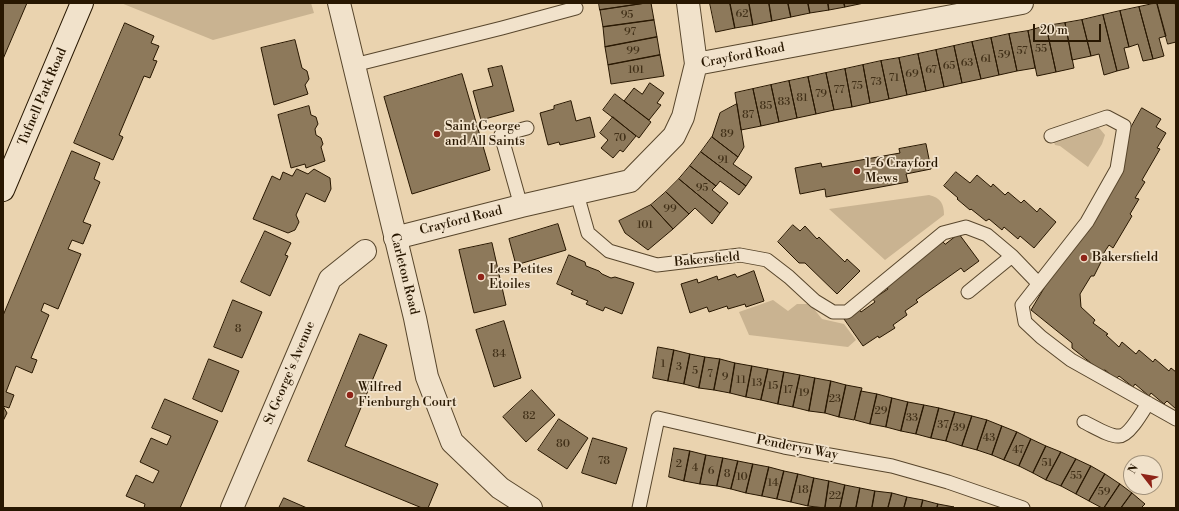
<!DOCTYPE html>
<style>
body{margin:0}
#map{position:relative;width:1179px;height:511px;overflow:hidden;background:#ead3af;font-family:"Libre Bodoni",serif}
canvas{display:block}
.frame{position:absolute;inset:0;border:4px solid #281701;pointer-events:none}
.north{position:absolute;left:1123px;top:455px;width:40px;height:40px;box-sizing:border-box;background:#f1e2cb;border:1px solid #a1917a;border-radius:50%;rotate:301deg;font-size:11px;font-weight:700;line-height:16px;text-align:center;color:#281701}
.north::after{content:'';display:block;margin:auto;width:14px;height:18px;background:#8f2418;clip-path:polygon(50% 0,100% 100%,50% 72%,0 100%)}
.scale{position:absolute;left:1033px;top:24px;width:68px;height:18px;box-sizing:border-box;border:2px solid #281701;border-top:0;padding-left:5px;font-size:12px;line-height:14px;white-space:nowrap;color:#281701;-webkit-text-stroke:3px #f1e2cb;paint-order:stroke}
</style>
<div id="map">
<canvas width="1179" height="511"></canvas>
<div class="frame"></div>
<div class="north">N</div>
<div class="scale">20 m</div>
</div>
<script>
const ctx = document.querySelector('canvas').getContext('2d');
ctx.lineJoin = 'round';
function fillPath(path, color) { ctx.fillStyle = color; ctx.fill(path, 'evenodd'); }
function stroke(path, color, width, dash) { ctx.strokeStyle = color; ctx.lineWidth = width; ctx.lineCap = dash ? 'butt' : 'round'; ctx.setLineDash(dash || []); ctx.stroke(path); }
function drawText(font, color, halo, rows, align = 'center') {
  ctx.font = font + ' "Libre Bodoni",serif'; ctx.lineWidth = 3.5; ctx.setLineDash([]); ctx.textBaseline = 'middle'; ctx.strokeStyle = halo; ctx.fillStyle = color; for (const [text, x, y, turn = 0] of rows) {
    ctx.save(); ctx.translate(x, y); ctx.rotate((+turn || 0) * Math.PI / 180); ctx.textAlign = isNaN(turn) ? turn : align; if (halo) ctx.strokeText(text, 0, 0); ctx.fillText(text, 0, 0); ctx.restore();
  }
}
const green = new Path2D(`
 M121 3H311L314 13 213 40Z
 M1096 126 1100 129 1105 135 1102 144 1088 167 1060 146 1055 145 1053 139Z
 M929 195C941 198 944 204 944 215L885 260 829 209Z
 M773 300 788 311 797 304H810L822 319 844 324 856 340 848 347 749 335 739 312Z`);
const building = new Path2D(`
 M3 3H27L3 59Z
 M599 3H646L600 10Z
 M646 3H651L654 20 603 27 600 10Z
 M710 3H730L735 28 716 32Z
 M730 3H749L753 25 735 28Z
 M749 3H769L772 21 753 25Z
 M769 3H788L791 17 772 21Z
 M788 3H808L810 13 791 17Z
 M808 3H828L829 10 810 13Z
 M828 3H844L845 7 829 10Z
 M844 3H864L845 7Z
 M1157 3H1175L1176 7V42L1168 44Z
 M1157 3 1166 36 1159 38 1164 56 1153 59 1139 7Z
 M1139 7 1153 59 1143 61 1138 44 1129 47 1120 11Z
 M1120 11 1129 47 1124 48 1129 68 1117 71 1103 15Z
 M1103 15 1117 71 1104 75 1099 54 1091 56 1082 20Z
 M654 20 657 37 605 47 603 27Z
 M1082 20 1091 56 1072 60 1065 23Z
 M125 23 154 36 151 43 159 46 153 60 157 61 150 78 144 76 119 135 123 137 113 160 74 143Z
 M1065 23 1074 68 1056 72 1046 26Z
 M1046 26 1056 72 1037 76 1028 31Z
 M1028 31 1035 68 1017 71 1009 34Z
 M1009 34 1017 71 999 75 991 38Z
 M657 37 660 55 608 65 605 47Z
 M991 38 999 75 981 79 972 42Z
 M295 40 302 68 307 71 309 79 305 85 308 94 274 105 261 48Z
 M972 42 981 79 962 83 954 46Z
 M954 46 962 83 944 87 936 50Z
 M936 50 944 87 926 91 918 54Z
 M918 54 926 91 907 95 899 58Z
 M660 55 664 76 611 84 608 65Z
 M899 58 907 95 889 99 881 61Z
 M881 61 889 99 870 103 863 65Z
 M863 65 870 103 852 107 845 69Z
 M502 66 514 111 481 120 473 91 493 86 488 69Z
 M845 69 852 107 834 110 826 73Z
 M826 73 834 110 816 114 808 77Z
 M462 74 490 170 412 194 384 97Z
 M808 77 816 114 797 118 789 81Z
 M789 81 797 118 779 122 771 85Z
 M650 83 664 93 657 103 661 105 649 120 624 101 634 88 642 94Z
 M771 85 779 122 761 126 753 89Z
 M753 89 761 126 741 130 735 93Z
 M615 94 651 122 639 138 603 110Z
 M571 101 576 121 590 117 595 137 560 145 559 142 548 145 540 113 554 109V106Z
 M737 104 744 147 738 157 712 137 720 113Z
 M309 106 311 115 316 117 318 124 315 129 316 135 321 138 323 144 321 147 325 161 306 168 305 164 291 168 278 115Z
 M1142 108 1161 119 1156 127 1166 133 1157 148 1160 149 1142 180 1145 182 1135 198 1139 199 1130 214 1132 216 1113 248 1109 245 1100 259 1102 260 1094 276H1091L1080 294 1081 307 1095 320 1093 323 1108 334 1106 335 1119 347 1122 342 1136 354 1139 350 1153 362 1155 359 1169 371 1171 368 1176 372V409L1167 401 1164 404 1151 393 1149 396 1135 384 1133 387 1119 376 1116 379 1105 370 1101 371 1072 348V343L1031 310 1062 258 1066 259 1084 228 1113 165 1129 137 1128 133Z
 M613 117 636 136 623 152 620 150 613 158 601 148 608 140 600 133Z
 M712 137 738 157 733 164 752 177 746 186 701 152Z
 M926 144 931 169 906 174 908 182 826 197 825 189 800 194 795 168 821 163 822 167 900 153 899 149Z
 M72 151 100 163 94 179 100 182 83 222 91 225 83 244 72 240 68 249 81 254 58 309 44 303 41 311 49 315 31 358 37 360 32 373 16 366 6 392 14 395 9 408 3 406V316Z
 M701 152 746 186 739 195 720 181 716 186 690 166Z
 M690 166 716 186 712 190 728 203 720 213 679 179Z
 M297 169 308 174 314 169 330 178 331 189 325 202 306 193 296 215 299 222 295 230 288 233 253 219 272 176 280 180 283 172 292 176Z
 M956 172 970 183 977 175 991 187 993 184 1005 195 1008 192 1021 203 1024 200 1037 212 1040 208 1056 222 1034 248 1020 236 1018 239 1004 227 1002 230 989 219 986 221 971 209 970 210 957 199 958 198 944 186Z
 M679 179 720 213 712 224 695 208 689 214 666 192Z
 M666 192 689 214 673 229 651 205Z
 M651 205 673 229 648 250 625 233 619 221Z
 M558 224 566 250 516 265 509 239Z
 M793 225 800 231 805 226 817 239 819 237 845 262 847 259 860 271 837 294 805 263H799L778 242Z
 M265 231 291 243 285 255 288 256 270 296 241 282Z
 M959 234 979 261 964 272 961 268 916 300 918 302 905 311 907 315 893 325 895 328 879 338 878 336 863 346 844 319 859 309 861 312 875 302 873 299 888 289 886 286 915 265 914 262 943 242 945 244Z
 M492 243 506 305 474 313 459 250Z
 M569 255 585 262 586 266 599 271 602 274 611 278 615 277 634 283 622 314 605 307 603 311 586 304 588 301 571 294 573 291 557 284Z
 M754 271 764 301 746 307 745 304 728 309 727 306 709 312 707 307 690 313 681 284 697 279 698 283 717 276 718 280 735 274 737 277Z
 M233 300 262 312 242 358 214 347Z
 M504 321 521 378 494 387 476 330Z
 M360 334 387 345 345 446 438 484 428 508H422L308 461Z
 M658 347 674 350 668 381 653 378Z
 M674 350 690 354 684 384 668 381Z
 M690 354 705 357 699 388 684 384Z
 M705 357 720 359 714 390 699 388Z
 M209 359 239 371 222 412 193 399Z
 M720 359 735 363 730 393 714 390Z
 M735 363 752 366 746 397 730 393Z
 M752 366 768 369 761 400 746 397Z
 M768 369 784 372 778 404 761 400Z
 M784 372 800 375 793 407 778 404Z
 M800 375 815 378 809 411 793 407Z
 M815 378 831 381 825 413 809 411Z
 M831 381 846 385 839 417 825 413Z
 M846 385 862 388 854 420 839 417Z
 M532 390 555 415 526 442 503 417Z
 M861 391 877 394 870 424 855 420Z
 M877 394 892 398 886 427 870 424Z
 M892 398 908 402 901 431 886 427Z
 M165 399 218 421 180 508H144L145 504 126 496 136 475 153 483 159 471 140 462 151 438 167 445 171 436 152 428Z
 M908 402 924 405 916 434 901 431Z
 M924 405 939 408 931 438 916 434Z
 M3 406 7 413 3 421Z
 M939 408 955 412 946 441 931 438Z
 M955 412 972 416 962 446 946 441Z
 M972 416 987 420 977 450 962 446Z
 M559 419 588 438 567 469 538 450Z
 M987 420 1002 426 992 455 977 450Z
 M1002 426 1017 432 1004 460 992 455Z
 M1017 432 1031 439 1019 466 1004 460Z
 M593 438 627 448 616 484 582 473Z
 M1031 439 1046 446 1033 473 1019 466Z
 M1046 446 1061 452 1046 480 1033 473Z
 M674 448 690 451 684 481 669 477Z
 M690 451 706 455 700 484 684 481Z
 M1061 452 1076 459 1061 486 1046 480Z
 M706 455 723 458 717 486 700 484Z
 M723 458 738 461 731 489 717 486Z
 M1076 459 1091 466 1076 494 1061 486Z
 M738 461 753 464 746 493 731 489Z
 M753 464 769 467 762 496 746 493Z
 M1091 466 1105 474 1089 501 1076 494Z
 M769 467 784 471 777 499 762 496Z
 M784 471 798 474 791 502 777 499Z
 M798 474 814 478 808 506 791 502Z
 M1105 474 1120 484 1104 508H1102L1089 501Z
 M814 478 829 481 825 508 808 506Z
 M829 481 845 485 840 508H825Z
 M1120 484 1132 493 1121 508H1104Z
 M845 485 860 488 856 508H840Z
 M860 488 875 491 872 508H856Z
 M875 491 892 493 888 508H872Z
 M892 493 907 497 904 508H888Z
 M1132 493 1145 504 1141 508H1121Z
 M907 497 923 500 921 508H904Z
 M284 498 307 508H279Z
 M923 500 938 504 937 508H921Z
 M938 504 954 507 937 508Z`);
const lane = new Path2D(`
 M354 65 502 28 576 8
 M1051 136 1107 117 1124 126 1117 169 1087 222 1022 305 1025 322 1041 337 1071 360 1176 419
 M577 194 588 233 609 251 657 265 740 255 767 260 789 277 815 301 833 312H847L943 233 966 227 987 235 1012 256 1038 283
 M521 206 501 135 527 128
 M968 292 1012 256
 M1084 422C1093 426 1110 437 1119 436 1129 436 1143 411 1148 403
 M639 508 658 418 784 447 892 466 948 482 1023 508`);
const street = new Path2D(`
 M339 3 415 318 427 377 452 442 500 488 531 508
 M696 64 1022 3
 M395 238 521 206 630 181 674 136 683 117 696 64 688 3
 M232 508 330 279 365 251`);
const secondary = new Path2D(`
 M3 190 82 3`);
const markers = [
 [437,134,4,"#8f2418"],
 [857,171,4,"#8f2418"],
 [1084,258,4,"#8f2418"],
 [481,277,4,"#8f2418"],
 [350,395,4,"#8f2418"]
];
const numberNames = [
 ["62",742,14],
 ["95",627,15],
 ["97",630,32],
 ["55",1041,49],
 ["99",633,51],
 ["57",1022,51],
 ["59",1004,55],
 ["61",986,59],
 ["63",967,63],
 ["65",949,66],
 ["101",636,70],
 ["67",931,70],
 ["69",912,74],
 ["71",894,78],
 ["73",876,82],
 ["75",857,86],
 ["77",839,90],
 ["79",821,94],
 ["81",802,98],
 ["83",784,102],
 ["85",766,106],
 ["87",748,115],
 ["89",727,134],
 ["70",620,138],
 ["91",723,160],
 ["95",702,188],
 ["99",670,209],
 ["101",645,225],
 ["8",238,329],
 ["84",499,354],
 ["1",663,364],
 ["3",679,367],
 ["5",695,371],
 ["7",710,374],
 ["9",725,377],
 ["11",741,380],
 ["13",757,383],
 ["15",773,386],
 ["17",788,390],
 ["19",804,393],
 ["23",835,399],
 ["29",881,411],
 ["82",529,416],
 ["33",912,418],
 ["37",943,425],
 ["39",959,428],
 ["43",989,438],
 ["80",563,444],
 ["47",1018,450],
 ["78",604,461],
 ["51",1047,463],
 ["2",679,464],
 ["4",695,468],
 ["6",711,471],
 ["8",727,474],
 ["55",1076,476],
 ["10",742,477],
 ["14",773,483],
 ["18",803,490],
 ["59",1104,492],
 ["22",835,496]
];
const streetNames = [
 ["Crayford Road",743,56,-11],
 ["Tufnell Park Road",43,97,-67],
 ["Crayford Road",461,221,-14],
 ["Bakersfield",707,260,-5],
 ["Carleton Road",404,274,76],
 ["St George's Avenue",290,373,-67],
 ["Penderyn Way",797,448,11]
];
const poiNames = [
 ["Saint George",445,127],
 ["and All Saints",445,142],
 ["1-6 Crayford",865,164],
 ["Mews",865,179],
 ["Bakersfield",1092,258],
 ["Les Petites",489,270],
 ["Etoiles",489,285],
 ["Wilfred",358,388],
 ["Fienburgh Court",358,403]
];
fillPath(green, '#c9b391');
fillPath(building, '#8d795b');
stroke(building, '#281701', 1);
stroke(lane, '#58462c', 15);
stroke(street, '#58462c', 24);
stroke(secondary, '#281701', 24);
stroke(lane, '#f1e2cb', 13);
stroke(street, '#f1e2cb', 22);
stroke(secondary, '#f1e2cb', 22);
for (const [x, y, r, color] of markers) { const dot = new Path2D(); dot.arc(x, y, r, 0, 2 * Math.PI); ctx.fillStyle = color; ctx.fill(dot); stroke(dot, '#f1e2cb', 1.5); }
drawText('11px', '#413018', null, numberNames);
drawText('13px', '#281701', '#f1e2cb', streetNames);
drawText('13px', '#281701', '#f1e2cb', poiNames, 'left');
</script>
